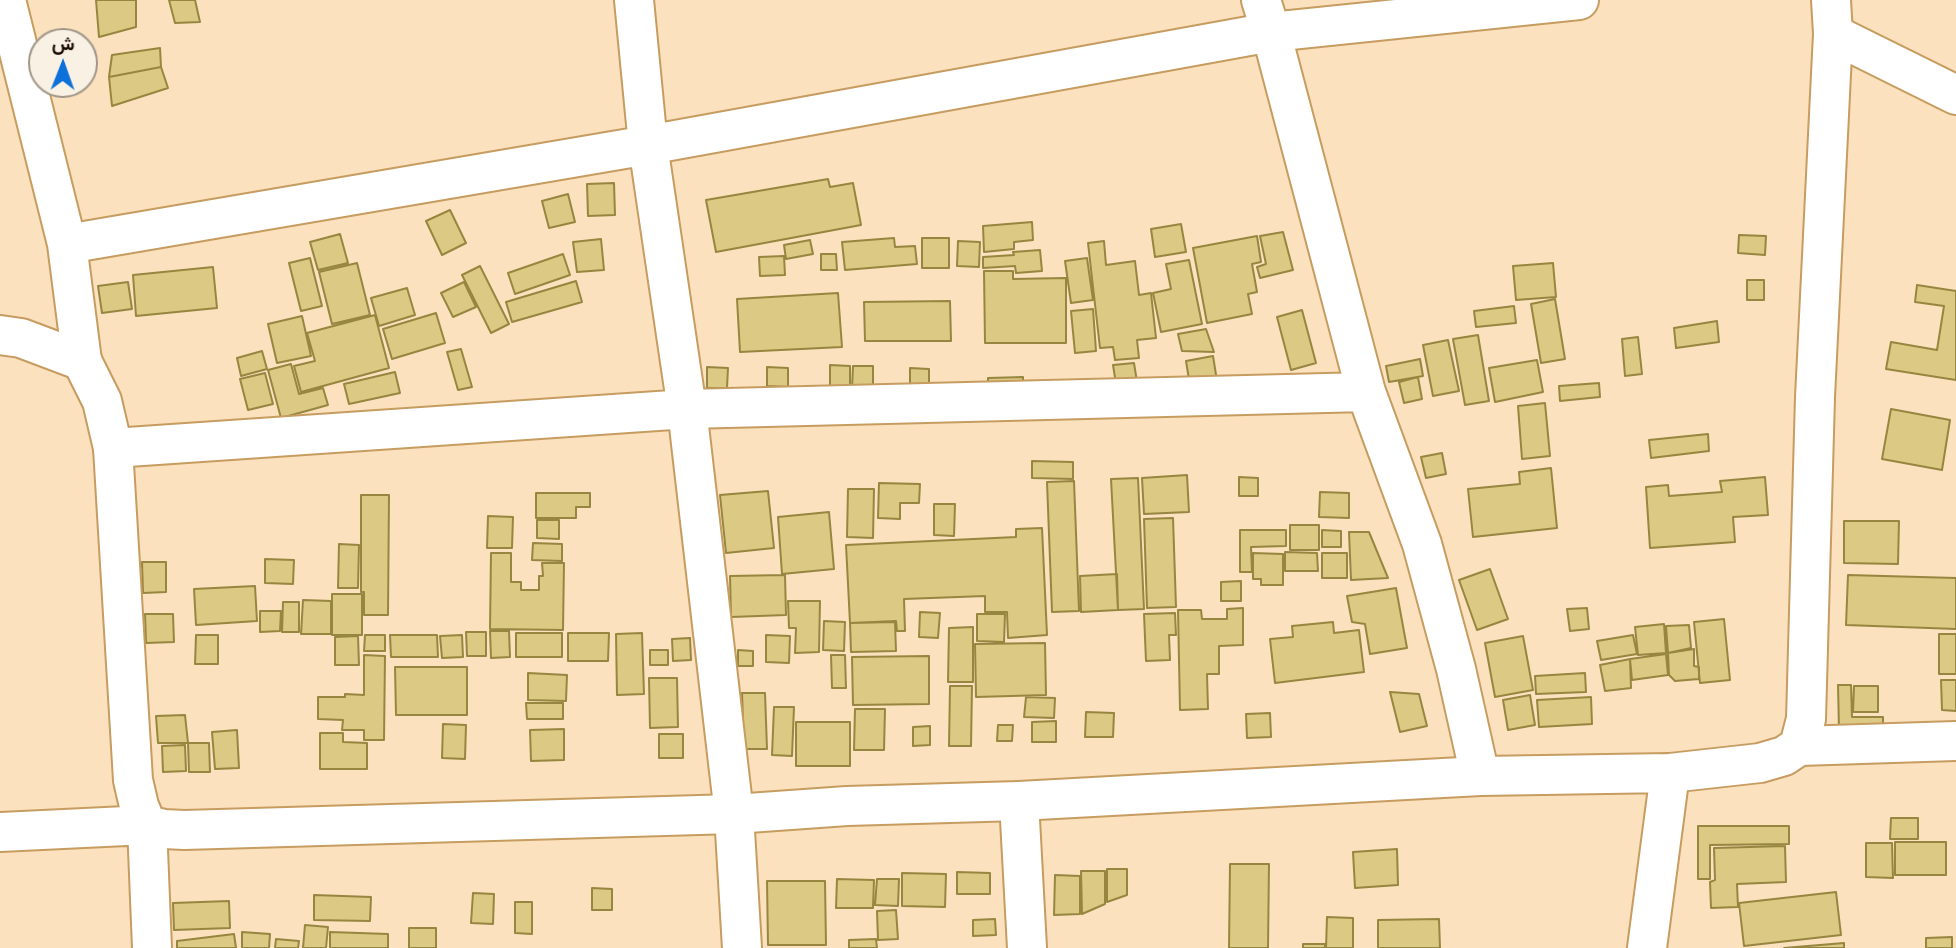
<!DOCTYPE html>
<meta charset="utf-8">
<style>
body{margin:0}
#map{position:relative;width:1956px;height:948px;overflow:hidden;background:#fbe1bd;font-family:"Nunito Sans",Vazirmatn,sans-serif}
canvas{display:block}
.north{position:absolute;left:28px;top:28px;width:70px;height:70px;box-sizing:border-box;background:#faf1e5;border:2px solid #a09589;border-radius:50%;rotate:1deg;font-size:19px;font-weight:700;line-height:28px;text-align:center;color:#1a0b00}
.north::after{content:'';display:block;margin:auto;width:24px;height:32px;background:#0d71da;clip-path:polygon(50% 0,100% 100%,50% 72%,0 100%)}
</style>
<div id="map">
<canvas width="1956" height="948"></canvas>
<div class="north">ش</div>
</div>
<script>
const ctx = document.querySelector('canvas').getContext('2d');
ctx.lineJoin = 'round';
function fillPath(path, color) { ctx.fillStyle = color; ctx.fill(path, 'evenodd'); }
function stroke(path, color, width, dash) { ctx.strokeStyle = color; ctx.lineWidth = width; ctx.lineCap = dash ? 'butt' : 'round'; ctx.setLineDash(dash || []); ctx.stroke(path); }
const building = new Path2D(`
 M96 0H136V27L99 37Z
 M169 0H195L200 22 175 23Z
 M160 48 161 67 109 77 112 55Z
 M161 67 168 88 112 106 109 77Z
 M828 179 830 187 853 183 861 225 716 252 706 200Z
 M614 183 615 215 588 216 587 184Z
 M568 194 575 222 549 228 542 201Z
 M450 210 466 243 442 255 426 221Z
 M1032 222 1033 240 1014 242V249L984 252 983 226Z
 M1181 224 1186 252 1155 257 1151 229Z
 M1283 232 1293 270 1260 278 1257 267 1266 264 1260 236Z
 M340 234 348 263 318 270 310 242Z
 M1739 235 1766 236 1765 255 1738 253Z
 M1257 236 1261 262 1252 264 1257 292 1248 294 1252 314 1207 323 1193 248Z
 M894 238 895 247 915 246 917 264 845 270 842 242Z
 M922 238H949V268H922Z
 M601 239 604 270 577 272 573 242Z
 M810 240 813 254 786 259 784 245Z
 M958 241 980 242 979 267 957 266Z
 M1104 241 1106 265 1135 261 1139 295 1151 293 1156 338 1137 340 1139 358 1115 360 1113 347 1100 348 1088 243Z
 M1040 250 1042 271 1016 273 1015 266 983 268V257L1014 255 1013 252Z
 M563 254 570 275 515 294 508 273Z
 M821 254H836L837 270H821Z
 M784 256 785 275 760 276 759 257Z
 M310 258 322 306 301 311 289 263Z
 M1087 258 1093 300 1071 303 1065 261Z
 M1189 260 1202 324 1161 332 1153 293 1171 289 1166 264Z
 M357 263 370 315 332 324 319 272Z
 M1553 263 1556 297 1516 300 1513 266Z
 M480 266 509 324 491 333 462 275Z
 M213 267 217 308 136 316 133 275Z
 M984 271H1013V279L1066 278V343H985Z
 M1747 280H1764V300H1747Z
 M576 281 582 302 512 322 506 302Z
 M128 282 132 309 102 313 98 286Z
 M464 282 476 307 453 317 441 293Z
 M1917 285 1956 291V380L1886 369 1891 342 1937 350 1944 306 1915 302Z
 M407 288 415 315 379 326 371 298Z
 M838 293 842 347 740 352 737 299Z
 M1555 299 1565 359 1541 363 1531 304Z
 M950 301 951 341H865L864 302Z
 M1514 306 1516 323 1476 327 1474 311Z
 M1093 309 1096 351 1075 353 1071 311Z
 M1302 310 1316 363 1291 370 1277 317Z
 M436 313 445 343 392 359 383 329Z
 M375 315 389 368 301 392 294 366 315 361 307 333Z
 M302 316 311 356 277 363 268 324Z
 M1717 321 1719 342 1676 348 1674 328Z
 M1206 329 1214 352 1182 351 1178 334Z
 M1478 335 1489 401 1465 405 1453 339Z
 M1638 337 1642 374 1625 376 1622 339Z
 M1448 340 1459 391 1433 396 1423 345Z
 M461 349 472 387 458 390 447 352Z
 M262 351 267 369 241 376 237 358Z
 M1213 356 1218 387 1191 392 1186 361Z
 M1420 359 1423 376 1389 382 1386 366Z
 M1537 360 1543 392 1495 402 1489 368Z
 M1134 363 1137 382 1116 384 1113 365Z
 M291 364 299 394 323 388 328 405 281 418 268 370Z
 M830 365 850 366V389H830Z
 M853 366H873V389H852Z
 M707 367 728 368 727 388H707Z
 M767 367 788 368V387L767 386Z
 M910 368 929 369V387L910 386Z
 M395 372 400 393 349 404 344 384Z
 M265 373 273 404 248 410 240 379Z
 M1023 377V396L988 397V378Z
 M1418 377 1422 399 1404 403 1399 382Z
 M1599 383 1600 397 1560 401 1559 386Z
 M1545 403 1550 456 1522 459 1518 406Z
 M1891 409 1950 420 1942 470 1882 459Z
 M1708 434 1709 451 1651 458 1649 440Z
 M1442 453 1446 474 1426 478 1421 457Z
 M1032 461 1073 462V479L1032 478Z
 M1551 468 1557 528 1473 537 1468 489 1520 484 1519 472Z
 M1187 475 1189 512 1144 514 1142 478Z
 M1239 477 1258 478V496H1239Z
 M1765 477 1768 515 1733 517 1735 542 1650 548 1646 487 1668 485 1669 496 1722 492 1720 481Z
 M1138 478 1144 609 1118 610 1111 479Z
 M1074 481 1079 611 1052 612 1047 482Z
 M879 483 920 484 919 503H900V519L878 518Z
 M848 489H874L873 538 847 537Z
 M768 491 774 548 726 553 720 495Z
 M1320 492 1349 493V518L1319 517Z
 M536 493H590V507H576V518H536Z
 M361 495H389L388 615H364V592H361Z
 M934 504H955L954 536 934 535Z
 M829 512 834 569 782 574 778 517Z
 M488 516 513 517 512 548H487Z
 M1173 518 1176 607 1147 608 1144 519Z
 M537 520H559V539L537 538Z
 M1844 521H1899L1898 564 1844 563Z
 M1290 525H1319V550H1290Z
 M1042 528 1047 635 1008 638 1007 612H985V596L904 599 905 631H897L896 621 850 623 846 545 1016 537V529Z
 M1240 530H1286V546L1251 547 1252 572H1240Z
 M1322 530 1341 531V547H1322Z
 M1349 532H1369L1388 578 1351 580Z
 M533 543 562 544V561L532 560Z
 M339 544 359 545 358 588H338Z
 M1285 552 1317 553 1318 571H1285Z
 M491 553H511V582H521V590H539V576H543L542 563H564L563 630 490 629Z
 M1253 553 1283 554V585H1261V579H1253Z
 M1322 553H1347V578H1322Z
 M265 559 294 560 293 584 265 583Z
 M142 562H166V592L143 593Z
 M1490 569 1508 619 1477 630 1459 580Z
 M1117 574 1118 610 1081 612 1080 576Z
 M785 575 786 615 731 617 730 576Z
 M1848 575 1956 578V629L1846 625Z
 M1241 581V601H1221V582Z
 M255 586 257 621 196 625 194 589Z
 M1396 588 1407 648 1370 654 1365 624 1352 622 1347 596Z
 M332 594H362V635H332Z
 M303 600 331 601V634H301Z
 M788 601H820L819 652 795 653 796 628H789Z
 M283 602H299V632H282Z
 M1243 608V645L1219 646V674H1207L1208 709 1180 710 1178 610H1201L1202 619H1227V609Z
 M1587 608 1589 629 1570 631 1567 609Z
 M260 611H281L280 631 260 632Z
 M920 612 940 613 938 638 919 637Z
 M1175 613 1176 635H1169L1170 660 1146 661 1144 614Z
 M145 614H173L174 642 146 643Z
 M977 614H1005L1004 642 977 641Z
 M1724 619 1730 680 1700 683 1694 622Z
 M824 621 845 622 844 651 823 650Z
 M895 622 896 651 851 652 850 623Z
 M1333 622 1334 633 1359 630 1364 672 1275 683 1270 639 1293 637 1292 626Z
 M1664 624 1666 653 1638 655 1635 627Z
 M1689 625 1691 648 1668 653 1666 626Z
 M973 627V682H948L949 628Z
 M490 631H509L510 657 491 658Z
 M466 632H486V656H467Z
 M516 633H562V657H516Z
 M568 633H609L608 661H568Z
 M642 633 644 694 617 695 616 634Z
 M1939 634H1956V674H1939Z
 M196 635H218V664H195Z
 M365 635H385V651H364Z
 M390 635H437L438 657H391Z
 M462 635 463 657 442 658 440 636Z
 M766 635 790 636 789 663 766 662Z
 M1633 635 1637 654 1601 660 1597 641Z
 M358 636 359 665H335V637Z
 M1523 636 1533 690 1495 697 1485 643Z
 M690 638 691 660 673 661 672 639Z
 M1045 643 1046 695 976 697 975 644Z
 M1694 649V666L1699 667V679L1675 681 1669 675 1668 653Z
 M650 650H668V665H650Z
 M738 650 753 651V666H738Z
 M1666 654 1668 675 1632 680 1630 659Z
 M364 655 385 656 384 740H364V730H342L343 720 318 719V697H345V694L364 695Z
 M831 655H845L846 688H832Z
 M929 656V704L853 705 852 657Z
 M1630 659 1631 688 1605 691 1600 665Z
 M395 667H467V715H396Z
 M528 673 567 675 566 701 528 700Z
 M1585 673 1586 692 1536 694 1535 676Z
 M649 678H677L678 727 650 728Z
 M1941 680H1956V711L1942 710Z
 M1838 685H1851L1852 717H1883V731H1839Z
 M950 686H972L971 746H949Z
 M1854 686H1878V712H1853Z
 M1390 692 1419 694 1427 726 1400 732Z
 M742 693H765L767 749H744Z
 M1530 695 1535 725 1508 730 1503 700Z
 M1026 697 1055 698 1054 718 1024 717Z
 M1591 697 1592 724 1539 727 1537 700Z
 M526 703H563V719H527Z
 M774 707H794L792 756 772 755Z
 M855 709H885L884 750H854Z
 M1086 712 1114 713 1113 737H1085Z
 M1270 713 1271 737 1247 738 1246 714Z
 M185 715 188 743H158L156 716Z
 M1056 721V742H1032V722Z
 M796 722H850V766H796Z
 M443 724 466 725 465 759 442 758Z
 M998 725H1013L1012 741H997Z
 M930 726V745L913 746V727Z
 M564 729V760L531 761 530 730Z
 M237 730 239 768 215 769 212 732Z
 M320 733H343V742L367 743V769H320Z
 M659 734H683V758H659Z
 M188 743H209L210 772H189Z
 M185 745 186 771 163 772 162 746Z
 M1891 818H1918V839H1890Z
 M1698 826H1789V844L1710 845V879H1698Z
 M1895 842H1946V875H1895Z
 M1866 843H1892L1893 878 1866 877Z
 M1785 846 1786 882 1737 884 1738 907 1711 908 1710 882 1715 880 1714 848Z
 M1397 849 1398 885 1355 888 1353 852Z
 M1230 864H1269L1268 948H1229Z
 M1107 869H1127V895L1107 902Z
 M1081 871H1105V904L1082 914Z
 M957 872 990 873V894H957Z
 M902 873 946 874 945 907 902 906Z
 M1055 875 1080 876V914L1054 915Z
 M837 879 874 880 873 908H836Z
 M877 879H899L898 906 875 905Z
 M767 881H825L826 945H768Z
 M592 888 612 889V910H592Z
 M1836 892 1841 935 1744 946 1739 903Z
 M473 893 494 894 493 924 471 923Z
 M314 895 371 897 370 921 314 920Z
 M229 901 230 928 174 930 173 903Z
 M515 902H532V934L515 933Z
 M896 910 898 939 878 940 877 911Z
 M1327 917 1353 918V948H1326Z
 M995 919 996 935 973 936V920Z
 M1439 919 1440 948H1378V920Z
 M305 925 328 927 326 948H303Z
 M409 928H436V948H409Z
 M242 932 270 934 269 948H242Z
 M330 932 388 934V948H330Z
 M234 934 236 948H177V941Z
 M1952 937V948H1926V938Z
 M276 939 299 941 298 948H275Z
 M876 939 877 948H849V940Z
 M1844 943V948H1784Z
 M1303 944H1325V948H1303Z`);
const street = new Path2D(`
 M6 0 67 244 82 361
 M634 0 648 145 687 409 734 814 742 948
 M1261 0 1271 32 1366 392 1422 544 1456 669 1480 776
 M1833 34 1956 95
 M67 244 648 145 1271 32 1579 0
 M113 448 687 409 1366 392
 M1799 746 1956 741
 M1019 801 1027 948
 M0 832 147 825 152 948`);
const secondary = new Path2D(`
 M0 335 21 338 82 361 102 401 113 448 133 780 139 806 147 825 164 829 184 830 734 814 847 806 1019 801 1480 776 1670 773 1760 763 1784 756 1799 746 1806 719 1815 397 1833 34 1831 0
 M1647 948 1670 773`);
fillPath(building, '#dcc983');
stroke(building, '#978640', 2);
stroke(street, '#c69c60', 42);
stroke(secondary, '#c69c60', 42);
stroke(street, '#fff', 38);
stroke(secondary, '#fff', 38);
</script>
